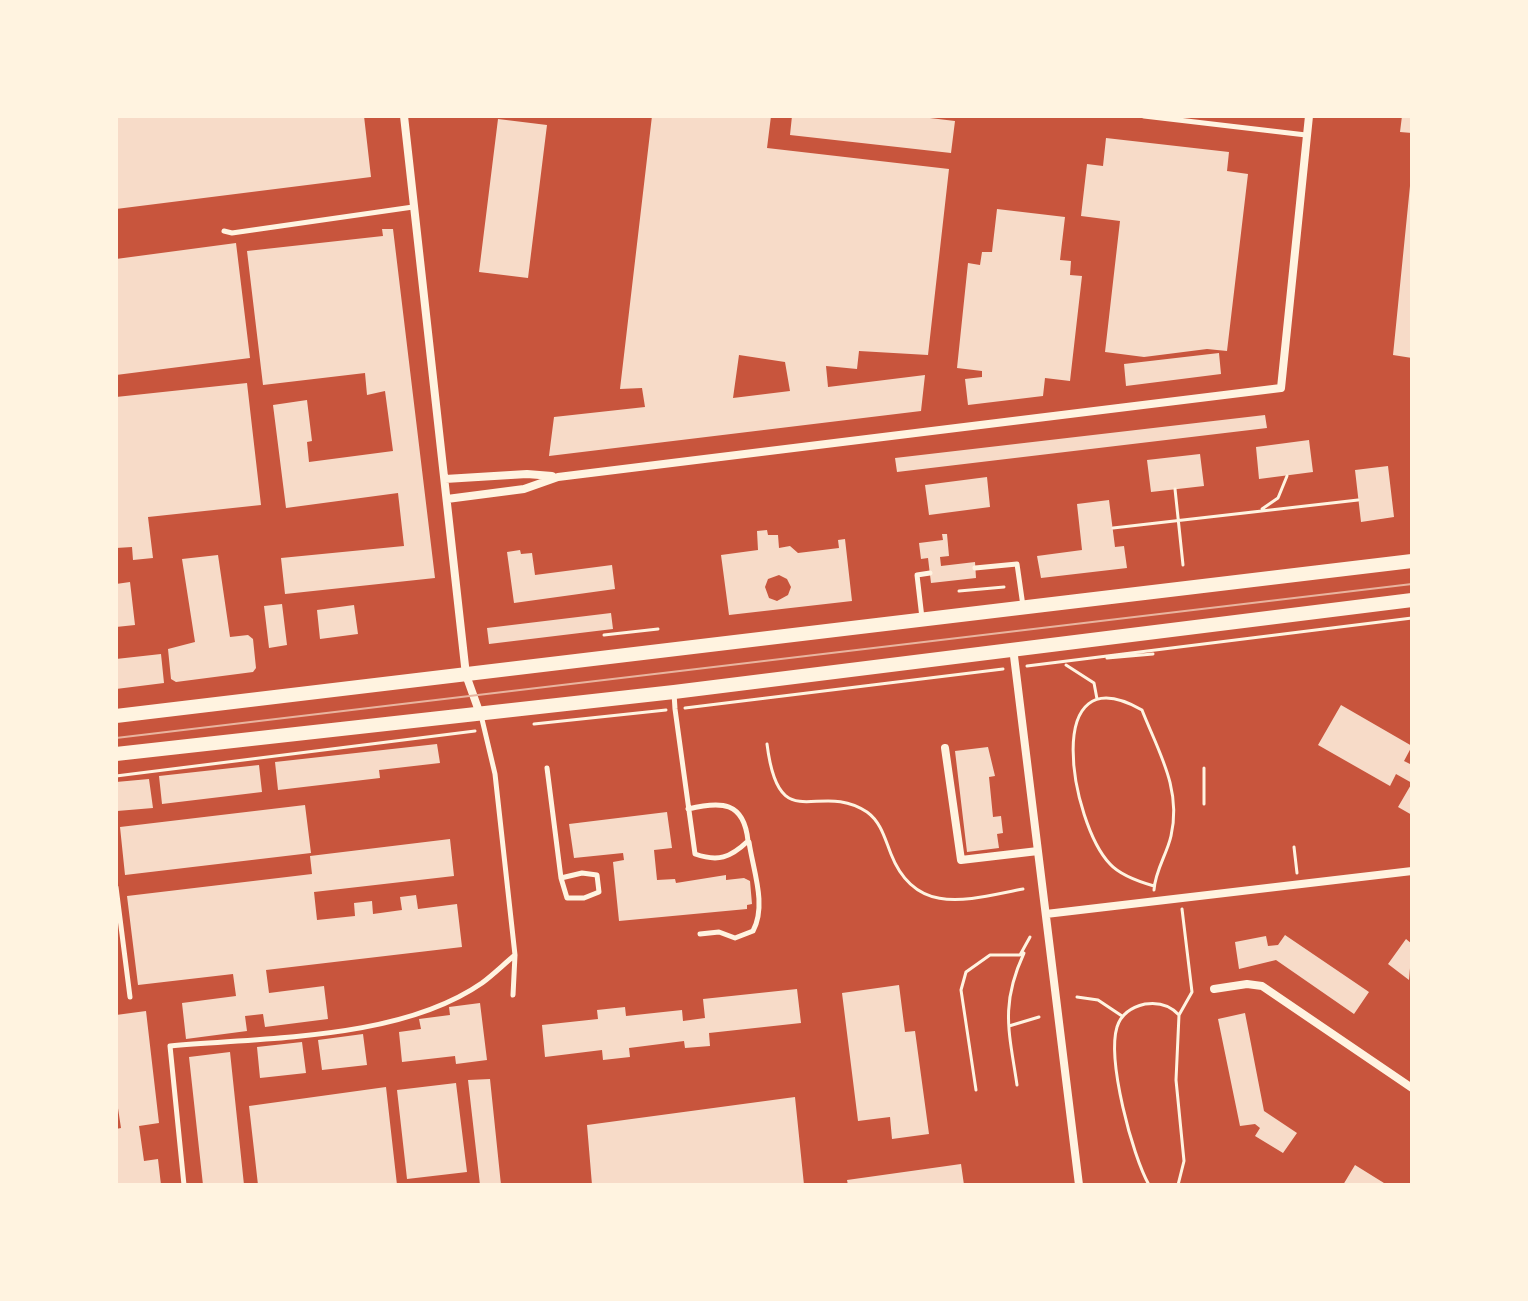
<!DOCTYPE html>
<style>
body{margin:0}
#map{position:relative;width:1528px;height:1301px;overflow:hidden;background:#c8553d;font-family:Merriweather,serif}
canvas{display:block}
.frame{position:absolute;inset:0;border:118px solid #fff3e0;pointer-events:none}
</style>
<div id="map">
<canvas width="1528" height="1301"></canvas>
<div class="frame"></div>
</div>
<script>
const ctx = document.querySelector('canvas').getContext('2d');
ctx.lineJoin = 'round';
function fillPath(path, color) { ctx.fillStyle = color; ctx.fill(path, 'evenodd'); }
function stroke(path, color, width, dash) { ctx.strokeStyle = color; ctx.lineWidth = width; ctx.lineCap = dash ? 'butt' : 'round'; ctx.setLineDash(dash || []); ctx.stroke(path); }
const building = new Path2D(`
 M116 116H364L371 177 116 209Z
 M652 116H771L767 148 949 169 928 355 859 351 857 369 826 366 828 387 925 375 921 411 549 456 554 417 645 407 642 388 620 389ZM739 355 785 362 790 391 733 398Z
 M792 116H913L955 121 951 153 790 135Z
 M1402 116H1412V133L1400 132Z
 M498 119 547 125 528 278 479 272Z
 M1106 138 1229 152 1227 171 1248 174 1227 351 1207 349 1144 357 1105 352 1120 221 1081 216 1087 164 1103 166Z
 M1410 186H1412V358L1393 355Z
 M997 209 1065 217 1060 260 1071 261 1070 275 1082 276 1070 381 1045 378 1043 396 968 405 965 379 982 377V371L957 368 968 263 980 265 982 252H992Z
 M382 229H393L435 578 285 594 281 558 404 546 398 493 286 508 273 405 307 400 312 441 307 442 309 462 393 451 385 391 367 395 365 373 263 385 247 251 383 236Z
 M236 243 250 358 116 375V259Z
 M1219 353 1221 374 1126 386 1124 364Z
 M247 383 261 505 148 517 153 558 133 560 132 547 116 548V397Z
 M1265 415 1267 428 897 472 895 458Z
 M1309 440 1313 472 1259 479 1256 447Z
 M1200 454 1204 486 1151 492 1147 460Z
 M1388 466 1394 517 1361 522 1355 470Z
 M987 477 990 507 929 515 925 485Z
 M1109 500 1115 547 1124 546 1127 568 1041 578 1037 556 1082 550 1077 504Z
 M767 530 768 535H778L779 548 790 546 798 553 839 548 838 540 845 539 852 601 729 615 721 555 758 550 757 531ZM779 575 787 579 791 587 788 595 777 601 769 598 765 587 768 579Z
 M942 534H947L949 556 940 557 941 566 975 562 976 578 931 583 928 558 921 559 919 543 943 540Z
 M520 550 521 554 532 553 535 575 612 565 615 589 514 603 507 552Z
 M218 555 230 637 248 635 253 639 256 668 253 672 176 682 171 679 168 649 195 642 182 559Z
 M130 582 135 625 116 627V584Z
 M282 604 287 645 269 648 264 606Z
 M354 605 358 634 320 639 317 610Z
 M611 613 613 629 489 644 487 628Z
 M161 654 164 683 116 689V659Z
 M1341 705 1412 746 1404 761 1412 765V815L1398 807 1412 783 1396 774 1390 786 1318 745Z
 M437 744 440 763 379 770 380 778 278 790 275 762Z
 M988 747 995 776 989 777 993 817 1001 816 1003 833 997 834 999 848 967 852 955 751Z
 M259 765 262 792 162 804 159 776Z
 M149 779 153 808 117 811 116 782Z
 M305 805 311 853 125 875 120 827Z
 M667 812 672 848 654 850 657 880 675 879 676 883 726 875V880L744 878 750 881 752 904 747 905V909L619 921 613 862 624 860 623 853 574 858 569 824Z
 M450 839 454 876 314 892 317 920 355 916 354 903 372 901 373 914 402 910 400 897 416 895 418 909 457 904 462 947 266 970 269 993 324 986 328 1019 265 1027 263 1014 245 1016 247 1031 186 1039 182 1003 236 996 233 974 138 985 127 896 312 874 310 856Z
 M1285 935 1369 992 1354 1014 1276 960 1239 969 1235 942 1266 936 1268 946 1278 945Z
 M1406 939 1412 944 1409 980 1388 964Z
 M899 985 905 1032 915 1031 929 1134 892 1139 890 1117 858 1121 842 993Z
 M797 989 801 1023 709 1033 710 1046 685 1048 684 1041 629 1048 630 1057 603 1060 602 1050 545 1057 542 1025 598 1019 597 1010 625 1007 626 1016 682 1010 683 1021 705 1018 703 999Z
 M480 1003 487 1060 456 1064 455 1056 402 1062 399 1032 421 1029 419 1019 450 1015 449 1007Z
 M146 1011 159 1123 139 1126 144 1161 158 1159 161 1185H116V1129L121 1128 116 1095V1015Z
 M1245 1013 1264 1111 1297 1133 1283 1153 1255 1136 1260 1128 1255 1124 1240 1126 1218 1019Z
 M363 1034 367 1065 322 1070 318 1040Z
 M302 1042 306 1073 260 1078 257 1047Z
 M230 1052 244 1185H203L189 1057Z
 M490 1079 501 1185H480L468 1080Z
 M456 1083 467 1172 407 1179 397 1090Z
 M386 1087 397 1185H258L249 1106Z
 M795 1097 804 1185H592L587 1125Z
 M961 1164 964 1185H848L847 1180Z
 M1355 1165 1384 1183 1343 1185Z`);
const path = new Path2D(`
 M1175 489 1183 565
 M1262 509 1278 498 1287 476
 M1113 528 1358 500
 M959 591 1004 587
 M604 635 658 629
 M1107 658 1153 654
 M1066 665 1094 683 1097 699
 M1027 666 1412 618
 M685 708 1003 669
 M534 724 666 710
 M767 744C779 840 818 779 867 812 881 822 885 839 891 854 916 918 970 899 1023 889
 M116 776 475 731
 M1204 804V768
 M1294 847 1297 873
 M1154 886C1140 882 1120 875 1110 864 1071 823 1040 652 1142 710 1158 751 1182 789 1171 836 1167 854 1155 871 1154 890
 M1077 997 1098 1000 1122 1016
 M1009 1026 1039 1017
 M1017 1085C1009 1031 1000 1005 1024 953
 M976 1090 961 990 966 972 990 955H1020L1030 937
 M1149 1185C1132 1155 1107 1060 1117 1027 1121 1014 1132 1007 1145 1004 1158 1002 1170 1005 1179 1015
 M1178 1185 1184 1161 1176 1080 1179 1015 1192 992 1182 909`);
const service = new Path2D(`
 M1144 116 1306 135
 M224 231 232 233 413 207
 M975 568 1017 564 1023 606
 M922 618 917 575 930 573
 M674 693 675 709 695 854C718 862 730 858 748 841 744 801 721 801 688 809
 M481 715 495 774 515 955 513 995
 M547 768 561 878 567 898H584L599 892 597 875 582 873 561 878
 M116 887 130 997
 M700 934 719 932 735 938 753 931C767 905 753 870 749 842
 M184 1185 170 1046C266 1037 400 1040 482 983 494 974 504 964 515 955`);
const minor = new Path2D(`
 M404 116 466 675 480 714
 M445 479 527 474 552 476
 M447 499 524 489 558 477 1281 388 1309 116
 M1013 648 1079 1185
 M945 748 961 860 1038 851
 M1046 914 1412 871
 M1214 989 1247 984 1262 986 1412 1088`);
const secondary = new Path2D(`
 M116 716 1412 561
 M116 754 674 692 1412 600`);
const tram = new Path2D(`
 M116 738 1412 584`);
fillPath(building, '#f7dbc8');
stroke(path, '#fff3e0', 3);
stroke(service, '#fff3e0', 5);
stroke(minor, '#fff3e0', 8);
stroke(secondary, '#fff3e0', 14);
stroke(tram, '#e9b49f', 2);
</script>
